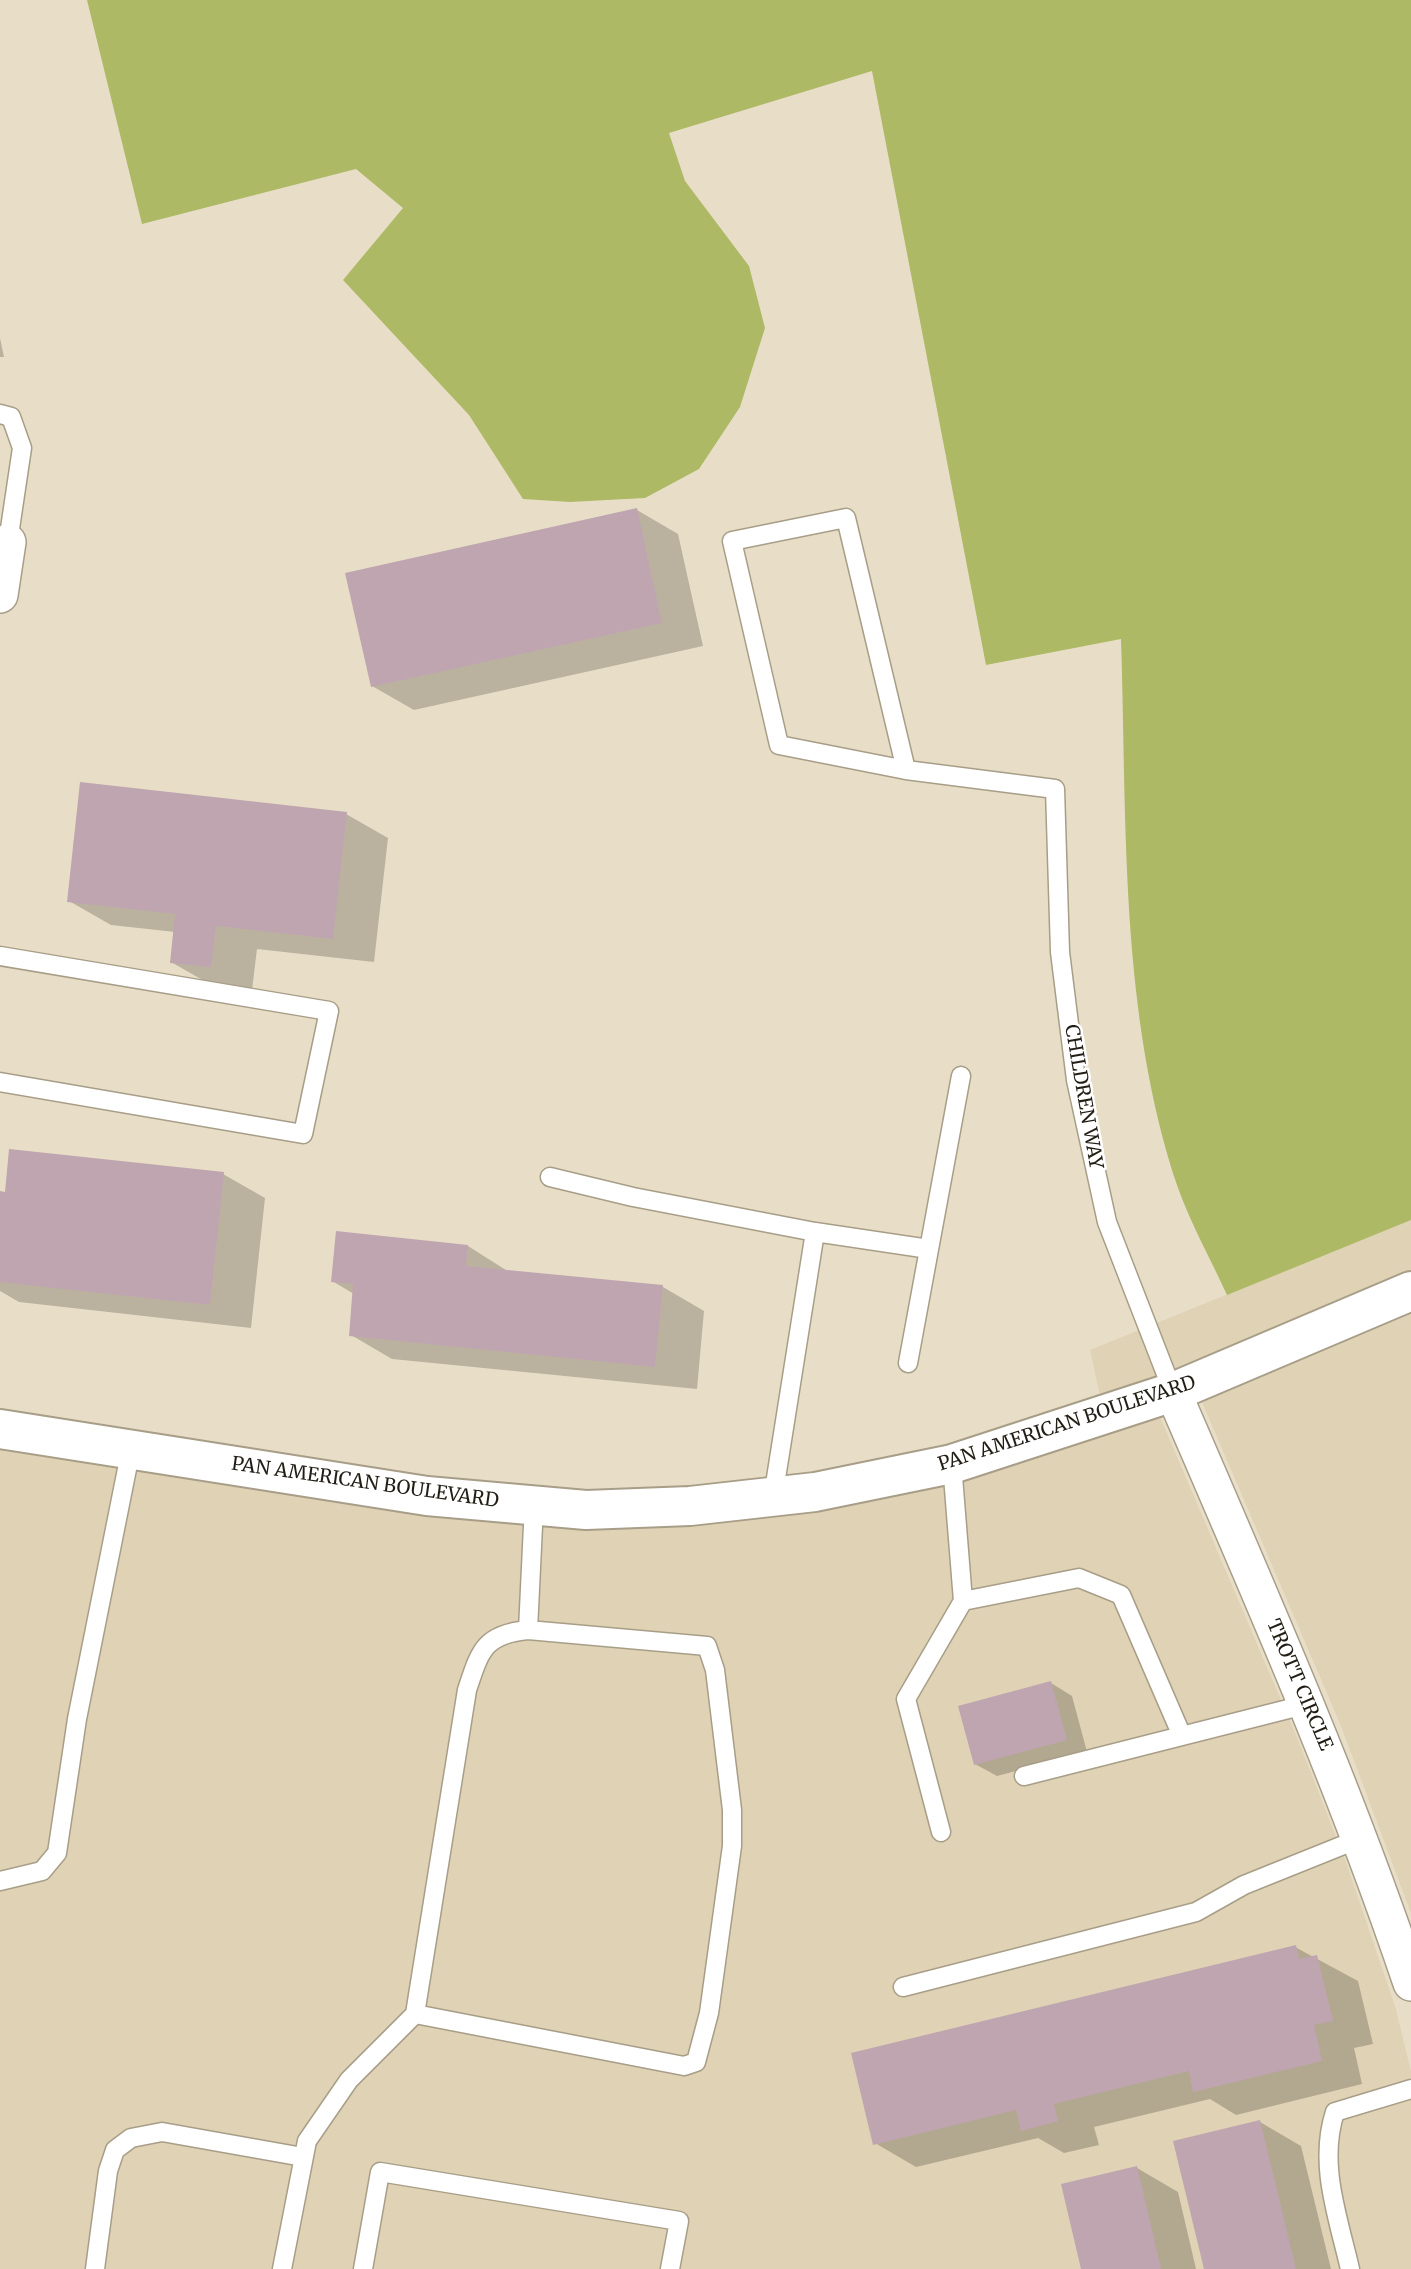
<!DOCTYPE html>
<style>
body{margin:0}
canvas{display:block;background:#e8dec7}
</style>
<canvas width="1411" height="2269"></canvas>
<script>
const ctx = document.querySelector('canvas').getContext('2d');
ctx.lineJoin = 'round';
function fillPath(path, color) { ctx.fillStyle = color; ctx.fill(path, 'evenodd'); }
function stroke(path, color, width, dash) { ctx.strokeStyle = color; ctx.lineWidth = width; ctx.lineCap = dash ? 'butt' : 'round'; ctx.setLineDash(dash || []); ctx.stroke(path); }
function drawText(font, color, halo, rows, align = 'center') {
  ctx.font = font + ' Merriweather,serif'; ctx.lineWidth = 5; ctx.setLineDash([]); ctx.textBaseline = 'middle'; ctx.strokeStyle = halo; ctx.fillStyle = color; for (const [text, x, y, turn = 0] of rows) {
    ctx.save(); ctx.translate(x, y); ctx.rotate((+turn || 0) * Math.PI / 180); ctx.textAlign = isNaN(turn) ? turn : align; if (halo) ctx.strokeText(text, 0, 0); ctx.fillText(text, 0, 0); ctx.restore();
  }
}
const built = new Path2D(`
 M1411 1220V1270L1166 1373 1100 1395 1090 1350Z
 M1411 1314V1913L1341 1726 1202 1402Z
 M1160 1417 1299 1742 1346 1862 1395 2006 1411 2071V2269H0V1449L423 1516 582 1530 690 1526 819 1512 956 1484Z`);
const green = new Path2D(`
 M87 0H1411V1220L1227 1295C1211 1260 1191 1224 1178 1188 1119 1013 1127 822 1121 639L986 665 872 71 669 133 685 181 749 266 765 328 740 407 699 469 645 498 570 502 523 499 469 415 343 280 403 208 356 169 142 224Z`);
const shadow = new Path2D(`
 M0 338 4 357H0Z
 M637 510 678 534 703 646 414 710 372 686Z
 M346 814 388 838 374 962 257 949 252 990 213 986 171 962 175 932 111 925 69 901Z
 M223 1174 265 1198 251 1328 19 1302 0 1291V1193Z
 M468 1246 509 1272 663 1287 704 1311 697 1389 392 1359 351 1335 354 1294 332 1281Z
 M1051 1683 1072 1696 1087 1752 997 1776 975 1764Z
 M1295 1947 1358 1981 1373 2044 1354 2048 1362 2084 1236 2115 1210 2099 1094 2127 1099 2145 1064 2153 1038 2138 916 2167 875 2143Z
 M1260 2122 1301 2146 1331 2269H1206Z
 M1137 2168 1178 2192 1196 2269H1082Z`);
const building = new Path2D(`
 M637 508 662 623 371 687 345 573Z
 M80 782 347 812 333 939 216 926 211 967 170 963 175 914 67 902Z
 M9 1149 224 1172 210 1305 0 1282V1191L5 1192Z
 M336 1231 468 1245 466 1266 663 1285 655 1367 349 1336 353 1284 331 1282Z
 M1051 1681 1067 1740 974 1765 958 1706Z
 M1296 1945 1299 1959 1317 1955 1333 2021 1314 2025 1322 2061 1193 2092 1189 2071 1054 2104 1058 2121 1021 2131 1016 2110 873 2145 851 2053Z
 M1260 2120 1296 2269H1204L1173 2141Z
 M1137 2166 1161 2269H1081L1061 2184Z`);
const service = new Path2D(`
 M0 414 11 417 22 448 8 542 5 543
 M906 770 846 518 732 541 779 745 906 770 1055 789 1060 952 1076 1080 1107 1222 1173 1392
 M0 956 329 1011 303 1134 0 1082
 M550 1177 633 1197 815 1232 773 1497
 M815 1232 929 1249
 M908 1363 961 1076
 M963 1601 1079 1578 1121 1595 1182 1736
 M528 1630 707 1646 715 1670 732 1810V1846L709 2013 696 2062 684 2066 415 2014 467 1690C480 1651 484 1634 528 1630L534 1505
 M1024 1776 1308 1704
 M941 1832 906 1699 963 1601 952 1464
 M0 1881 42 1871 57 1853 77 1719 131 1449
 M903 1987 1196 1912 1244 1885 1361 1838
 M95 2269 108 2171 115 2150 131 2138 162 2132 303 2157
 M282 2269 307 2141 349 2080 415 2014
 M363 2269 380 2172 679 2221 670 2269
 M1350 2269C1338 2217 1318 2164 1335 2112L1411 2089`);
const minor = new Path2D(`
 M0 595 8 542
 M1173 1392C1257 1587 1343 1781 1411 1983`);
const tertiary = new Path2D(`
 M0 1429 427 1496 586 1510 690 1506 815 1492 952 1464 1173 1392 1411 1291`);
const streetNames = [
 ["CHILDREN WAY",1083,1097,80],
 ["PAN AMERICAN BOULEVARD",1067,1424,-18],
 ["PAN AMERICAN BOULEVARD",365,1483,8],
 ["TROTT CIRCLE",1299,1685,67]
];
fillPath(built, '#dfd2b5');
fillPath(green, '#aeb966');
fillPath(shadow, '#0003');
fillPath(building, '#bfa5af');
stroke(service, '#a89e88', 21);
stroke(minor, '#a89e88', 38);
stroke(tertiary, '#a89e88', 42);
stroke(service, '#fff', 18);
stroke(minor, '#fff', 35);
stroke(tertiary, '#fff', 38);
drawText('19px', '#221e15', '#fff', streetNames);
</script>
